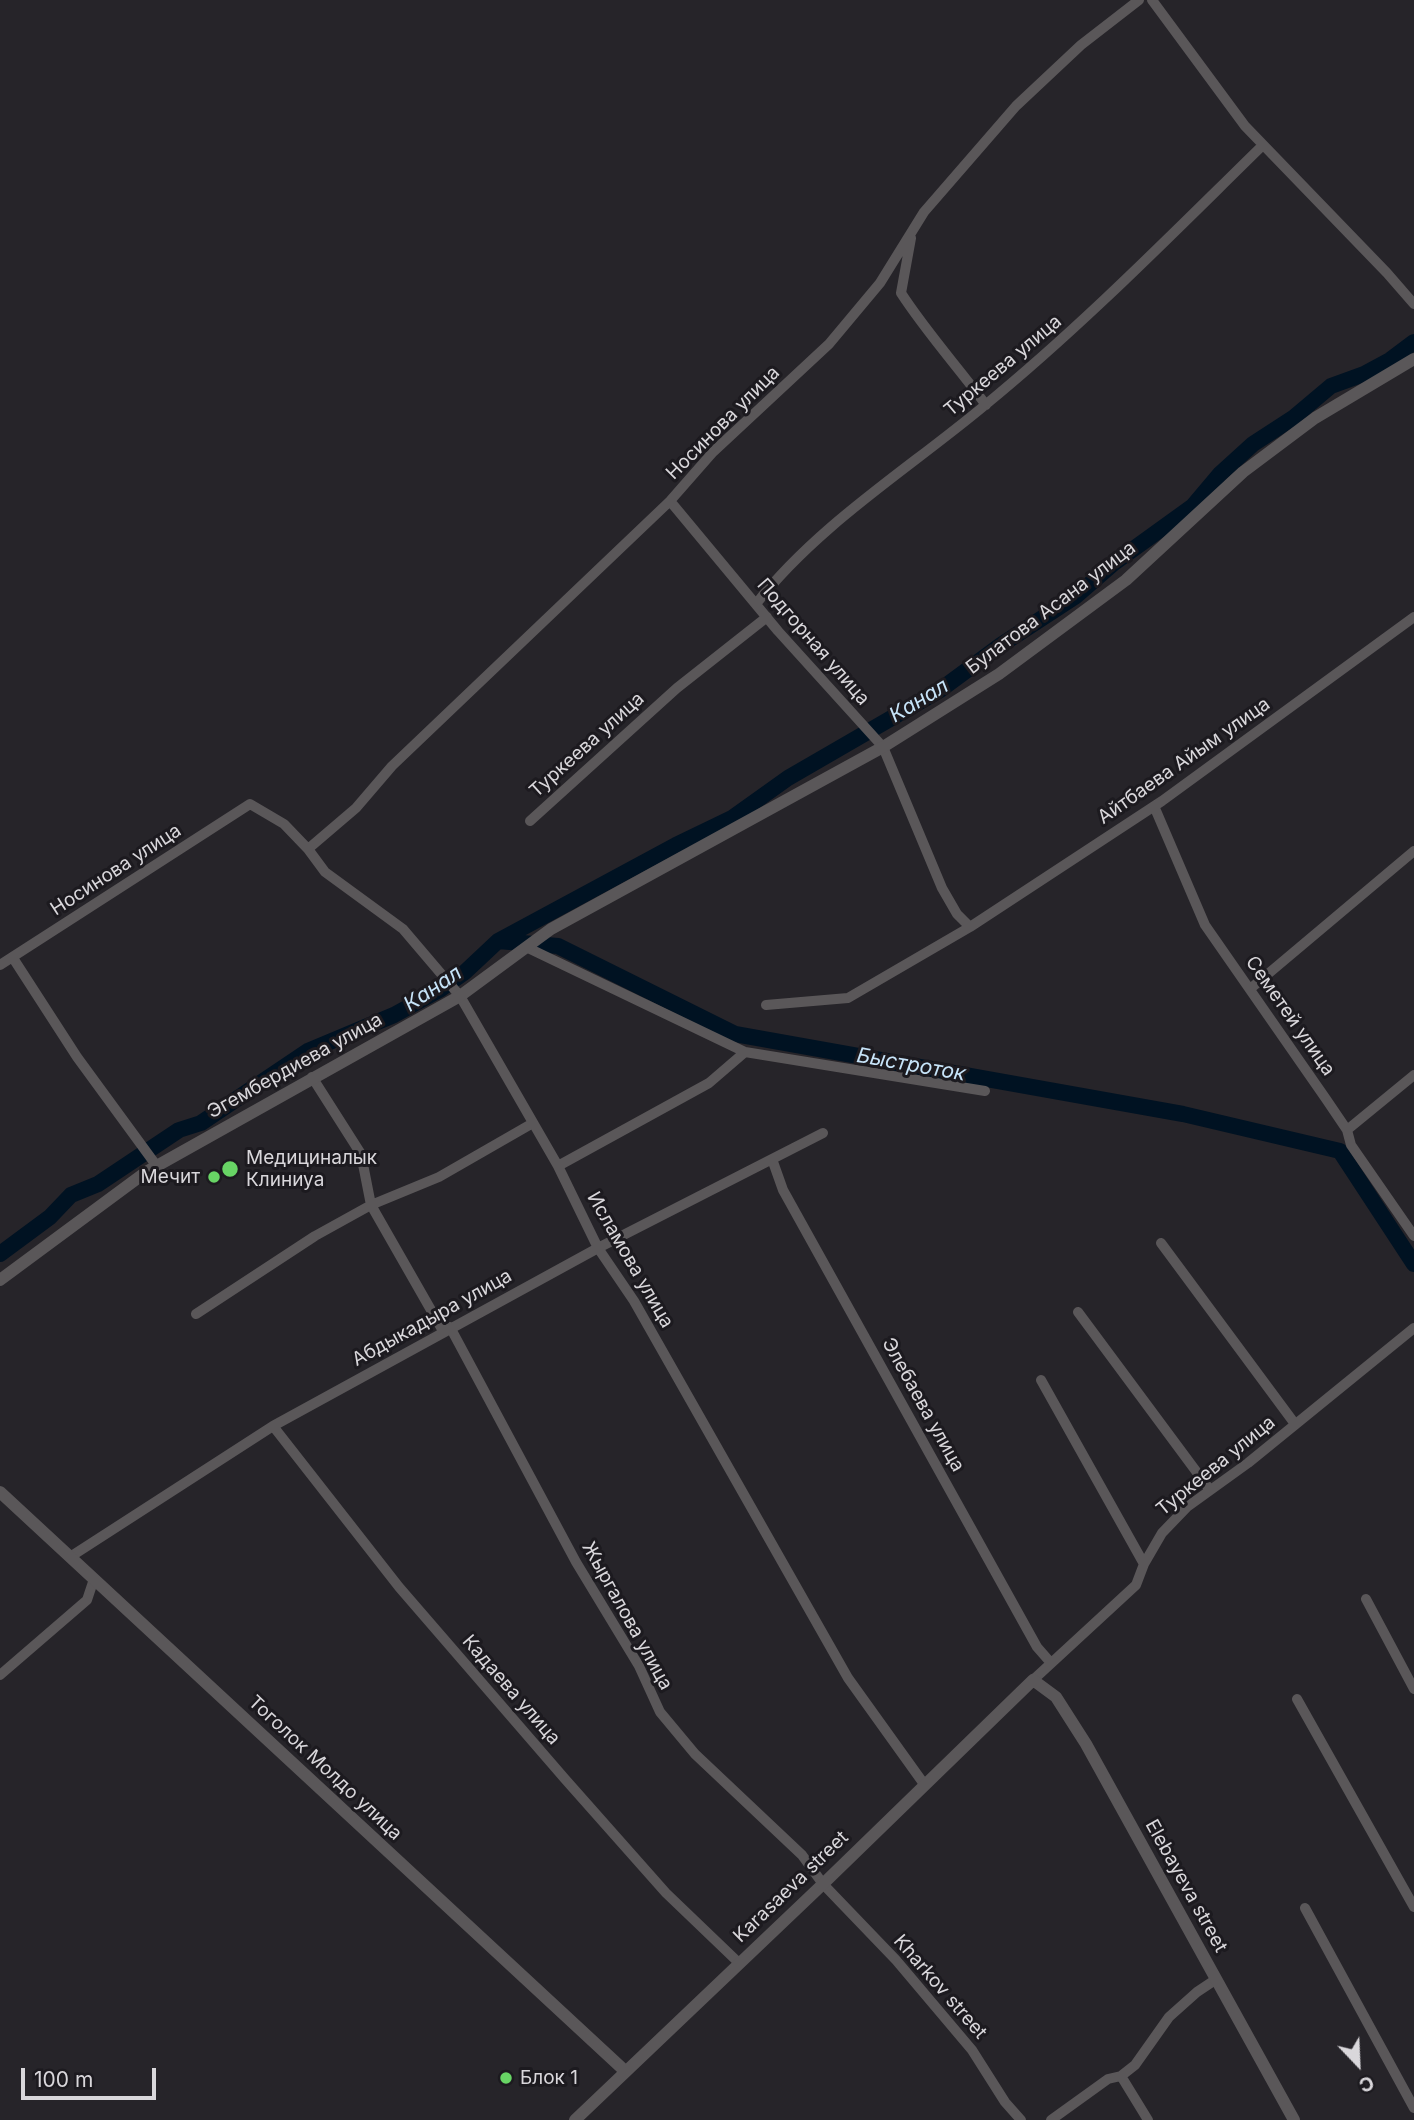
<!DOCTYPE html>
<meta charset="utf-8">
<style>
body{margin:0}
#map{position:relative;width:1414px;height:2120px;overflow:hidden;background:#262429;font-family:Inter,sans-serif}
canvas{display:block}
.north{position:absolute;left:1323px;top:2029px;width:70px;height:70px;-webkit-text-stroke:5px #1c1a1f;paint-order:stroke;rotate:157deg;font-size:19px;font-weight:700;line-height:28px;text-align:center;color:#d9d7db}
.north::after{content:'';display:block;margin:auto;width:24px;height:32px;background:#d9d7db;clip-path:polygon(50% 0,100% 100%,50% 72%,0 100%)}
.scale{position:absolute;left:21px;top:2068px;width:135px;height:32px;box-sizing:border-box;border:4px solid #d9d7db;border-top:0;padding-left:9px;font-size:21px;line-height:24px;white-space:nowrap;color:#d9d7db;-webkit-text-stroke:5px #1c1a1f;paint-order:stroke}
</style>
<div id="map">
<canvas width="1414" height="2120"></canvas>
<div class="north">С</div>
<div class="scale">100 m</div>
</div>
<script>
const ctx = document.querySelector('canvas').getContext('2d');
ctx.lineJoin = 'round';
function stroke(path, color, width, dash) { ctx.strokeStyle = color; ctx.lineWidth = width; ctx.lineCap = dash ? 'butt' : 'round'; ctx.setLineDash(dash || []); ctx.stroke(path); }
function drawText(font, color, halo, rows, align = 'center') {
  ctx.font = font + ' Inter,sans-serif'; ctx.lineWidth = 6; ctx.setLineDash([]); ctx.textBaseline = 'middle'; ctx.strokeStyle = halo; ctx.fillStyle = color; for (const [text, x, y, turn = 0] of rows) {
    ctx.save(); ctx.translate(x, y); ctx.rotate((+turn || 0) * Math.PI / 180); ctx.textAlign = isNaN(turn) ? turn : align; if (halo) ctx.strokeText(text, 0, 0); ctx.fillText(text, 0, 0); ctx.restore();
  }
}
const river = new Path2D(`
 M498 941 558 946 735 1034 1183 1114 1340 1151 1414 1264
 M0 1254 50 1217 71 1195 98 1184 179 1130 201 1123 308 1051 394 1015 441 989 465 972 498 941 676 845 732 818 788 778 940 690 1001 645 1076 596 1114 563 1193 506 1220 474 1253 444 1293 418 1331 386 1364 374 1390 360 1414 342`);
const minor = new Path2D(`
 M1152 0 1245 126 1387 273 1414 304
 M911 238 901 293C927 333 958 367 986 405
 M670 501 778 631 883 747 942 888 957 914 970 927
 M756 604C818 525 907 470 984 406 1083 325 1172 234 1263 145
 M1154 806 1205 925 1326 1099 1347 1130 1351 1145 1414 1236
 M530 821 677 688 767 617
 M308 849 356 808 392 766 670 501 713 452 829 344 880 283 924 212 1016 106 1081 45 1139 0
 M526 947 745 1052 985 1091
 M13 958 77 1057 156 1165
 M0 965 250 804 284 824 308 849 325 872 403 929 460 996 558 1166 598 1248 634 1301 848 1678 924 1784
 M1250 989 1414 851
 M766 1005 848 998 970 927 1162 801 1414 617
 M312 1077 361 1154 371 1205 443 1331
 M1347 1130 1414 1075
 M772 1159 783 1190 1037 1647 1051 1663
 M558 1166 709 1083 745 1052
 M1161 1243 1295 1424
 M1078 1312 1210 1490
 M196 1314 315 1236 371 1205 439 1177 533 1123
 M450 1327 576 1562 639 1666 660 1712 695 1754 802 1855 823 1884 896 1960 972 2050 1005 2102 1021 2120
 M1041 1380 1144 1564
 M273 1426 399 1587 565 1779 666 1893 739 1963
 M70 1557 273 1426 598 1248 823 1133
 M1366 1599 1414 1689
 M0 1675 87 1600 94 1579
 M1033 1680 1136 1585 1144 1564 1162 1533 1187 1507 1248 1463 1414 1328
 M1297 1699 1414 1907
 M1305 1908 1414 2108
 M1121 2076 1148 2120
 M1051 2120 1108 2079 1121 2076 1135 2065 1169 2017 1197 1992 1215 1980`);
const tertiary = new Path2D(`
 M0 1280 146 1172 460 996 551 929 883 747 999 674 1126 580 1243 472 1315 418 1414 359
 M0 1492 625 2071
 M575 2120 823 1884 1033 1680 1056 1697 1086 1744 1294 2120`);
const markers = [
 [230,1169,9,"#68d465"],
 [214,1177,7,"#68d465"],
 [506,2078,7,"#68d465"]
];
const streetNames = [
 ["Туркеева улица",1003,366,-40],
 ["Носинова улица",723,423,-45],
 ["Булатова Асана улица",1051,608,-37],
 ["Подгорная улица",813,642,49],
 ["Туркеева улица",587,745,-42],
 ["Айтбаева Айым улица",1184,761,-35],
 ["Носинова улица",116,870,-33],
 ["Семетей улица",1290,1016,55],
 ["Эгембердиева улица",295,1066,-29],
 ["Исламова улица",630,1260,60],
 ["Абдыкадыра улица",432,1318,-29],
 ["Элебаева улица",923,1405,61],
 ["Туркеева улица",1216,1466,-39],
 ["Жыргалова улица",627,1616,61],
 ["Кадаева улица",511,1690,49],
 ["Тоголок Молдо улица",325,1768,43],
 ["Elebayeva street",1186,1886,61],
 ["Karasaeva street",791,1887,-44],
 ["Kharkov street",940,1987,49]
];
const poiNames = [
 ["Медициналык",246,1158],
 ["Клиниуа",246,1180],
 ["Мечит",200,1177,"right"],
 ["Блок 1",520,2078]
];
const waterNames = [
 ["Канал",919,701,-31],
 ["Канал",433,989,-34],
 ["Быстроток",911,1065,10]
];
stroke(river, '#001222', 16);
stroke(minor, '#5a5759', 10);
stroke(tertiary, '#5a5759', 12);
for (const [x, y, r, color] of markers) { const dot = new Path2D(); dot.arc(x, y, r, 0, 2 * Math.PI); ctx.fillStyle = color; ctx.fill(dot); stroke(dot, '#1c1a1f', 2.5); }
drawText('19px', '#d9d7db', '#1c1a1f', streetNames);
drawText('19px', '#d9d7db', '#1c1a1f', poiNames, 'left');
drawText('italic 21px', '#c7e4f9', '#1c1a1f', waterNames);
</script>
